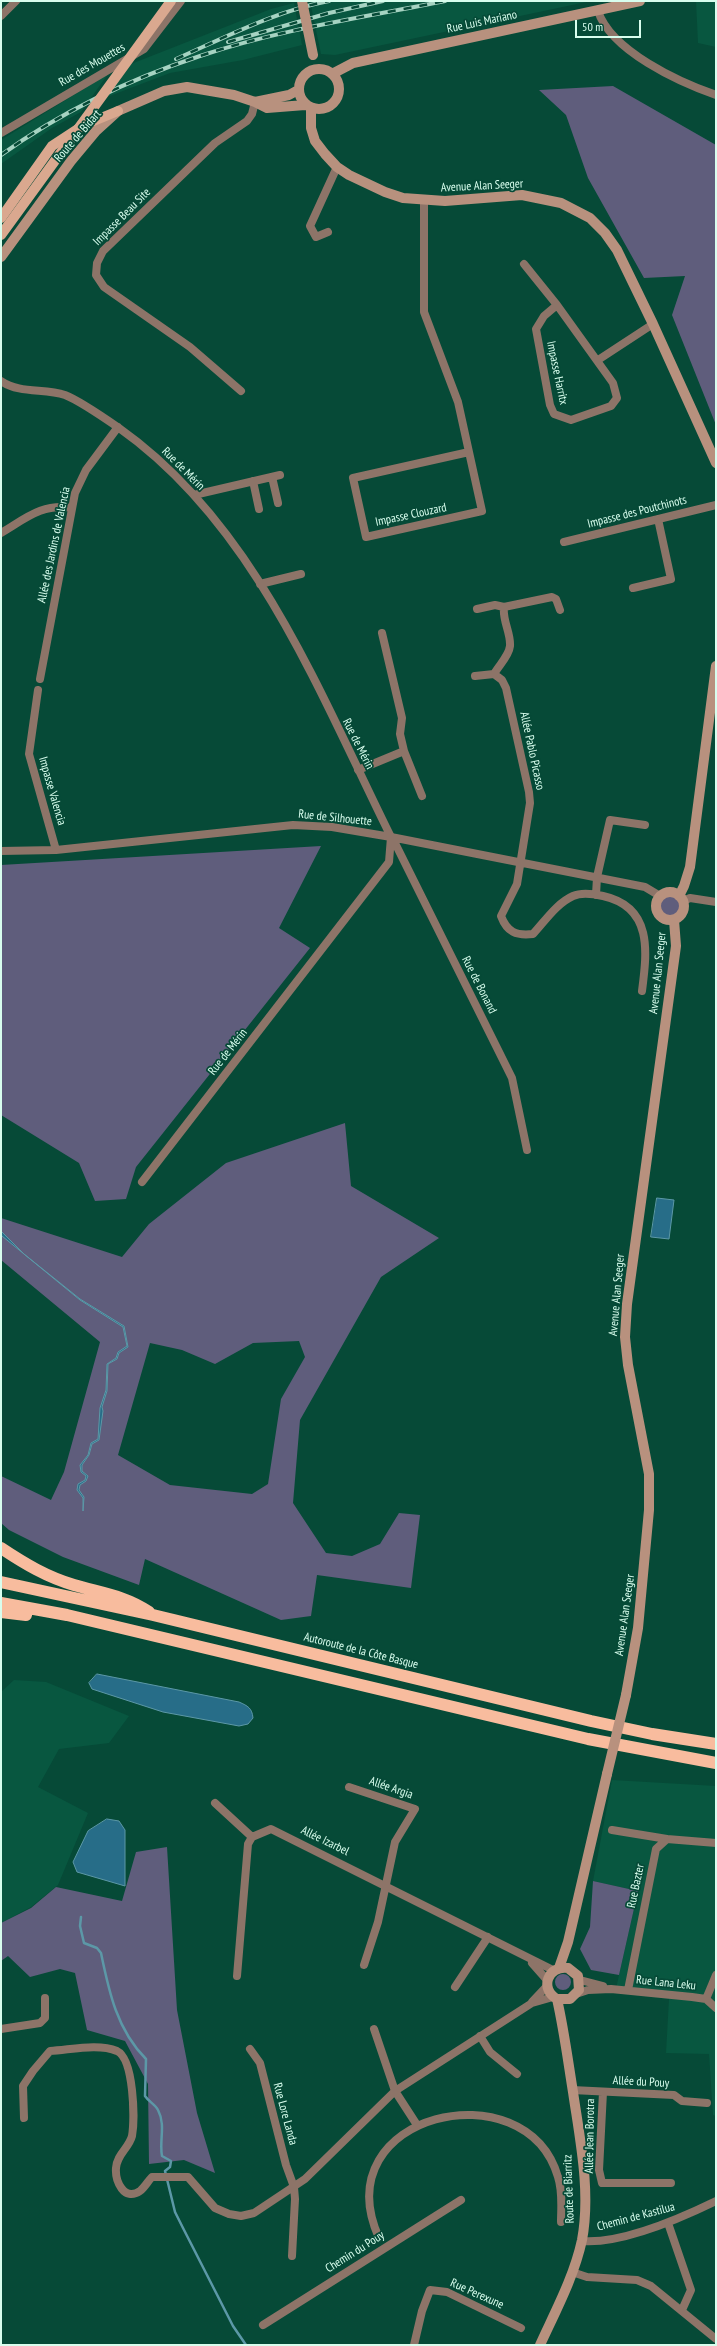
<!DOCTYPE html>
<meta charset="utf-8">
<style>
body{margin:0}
#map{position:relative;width:717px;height:2346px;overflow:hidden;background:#064a37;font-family:"PT Sans Narrow",sans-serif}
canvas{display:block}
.frame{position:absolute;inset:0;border:2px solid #d8feee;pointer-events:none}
.scale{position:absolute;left:575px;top:20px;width:66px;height:18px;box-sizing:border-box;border:2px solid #d8feee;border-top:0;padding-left:5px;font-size:12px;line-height:14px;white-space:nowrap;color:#d8feee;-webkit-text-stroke:3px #064a37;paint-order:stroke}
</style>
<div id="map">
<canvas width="717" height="2346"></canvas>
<div class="frame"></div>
<div class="scale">50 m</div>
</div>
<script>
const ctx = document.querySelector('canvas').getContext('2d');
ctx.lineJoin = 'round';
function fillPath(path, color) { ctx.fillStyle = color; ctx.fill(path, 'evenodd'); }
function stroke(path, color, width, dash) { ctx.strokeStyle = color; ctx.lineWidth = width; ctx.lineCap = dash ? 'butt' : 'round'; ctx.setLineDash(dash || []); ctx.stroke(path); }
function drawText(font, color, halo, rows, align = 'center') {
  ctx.font = font + ' "PT Sans Narrow",sans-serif'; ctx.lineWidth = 3.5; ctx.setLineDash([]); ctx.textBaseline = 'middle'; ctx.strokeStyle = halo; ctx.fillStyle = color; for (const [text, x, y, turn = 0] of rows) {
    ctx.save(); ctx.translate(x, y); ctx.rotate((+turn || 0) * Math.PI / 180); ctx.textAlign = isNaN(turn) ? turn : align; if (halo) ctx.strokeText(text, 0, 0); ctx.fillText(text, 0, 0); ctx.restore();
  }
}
const built = new Path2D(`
 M310 1H591L335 55 321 54Z
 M696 1H716V47L698 43Z
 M294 3 302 45 243 60 170 73 107 97 131 64 271 9Z
 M108 74 81 112 52 128 1 164V140Z
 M14 1680 46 1682 129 1716 109 1743 59 1749 38 1787 88 1813 58 1885 31 1907 1 1923V1692Z
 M612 1780 716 1786V2116L713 2115 709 2054 666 2053 669 1999 615 1993 638 1891 593 1881Z`);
const green = new Path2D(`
 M613 86 716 145V425L672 315 685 276 644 278 588 178 566 115 539 90Z
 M321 846 279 928 310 948 136 1167 126 1199 95 1201 79 1163 1 1115V865Z
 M659 906a11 11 0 1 1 22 0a11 11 0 1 1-22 0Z
 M345 1123 351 1186 439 1238 381 1277 300 1420 293 1503 326 1553 352 1556 380 1544 399 1513 420 1515 411 1588 317 1575 311 1616 281 1620 145 1559 139 1585 63 1557 9 1530 1 1523V1476L51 1500 64 1472 100 1342 1 1260V1218L122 1257 149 1224 226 1163ZM299 1341 305 1357 281 1399 268 1484 252 1494 170 1485 118 1455 150 1343 182 1350 215 1364 253 1343Z
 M167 1847 177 2010 197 2113 215 2173 184 2160 149 2164 148 2084 125 2041 87 2030 75 1973 60 1969 30 1977 8 1956 1 1961V1923L31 1908 56 1887 122 1901 136 1852Z
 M593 1881 638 1891 619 1975 591 1970 580 1949 590 1927Z
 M555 1982a8 8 0 1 1 16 0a8 8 0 1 1-16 0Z`);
const water = new Path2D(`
 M657 1198 674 1200 669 1239 651 1237Z
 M1 1231 24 1254 80 1299 124 1326 128 1347 119 1353 117 1359 108 1364 107 1391 102 1407 103 1411 99 1440 92 1444 89 1455 82 1465V1471L88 1476 86 1481 80 1485 79 1490 84 1497 83 1511V1498L77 1490 78 1484 85 1480 86 1476 81 1472 80 1465 88 1455 91 1443 98 1439 100 1408 106 1390 107 1364 116 1358 118 1352 127 1346 123 1327 80 1300 2 1236Z
 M97 1674 239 1702C248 1706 252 1708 253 1718L248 1724 239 1726 163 1712 92 1689 89 1683Z
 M107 1819 119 1821 125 1830V1886L77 1872 73 1862 88 1831Z`);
const stream = new Path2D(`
 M81 1917 80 1926 84 1943 97 1948 101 1953C109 1992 117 2030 146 2059L145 2096C149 2102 155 2104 158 2110 166 2125 159 2141 162 2156L171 2161 170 2167 165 2171 175 2212 183 2228 233 2326 246 2345`);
const street = new Path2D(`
 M598 11C611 51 679 82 716 95
 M1 16 16 1
 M1 133 144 49 181 1
 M424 201V312L458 402 482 511 366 537 353 478 469 452
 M328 232 316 237 310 226 337 167
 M524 264 557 305 613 383 617 398 611 406 571 420 554 414 550 405 536 329 544 316 557 305
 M598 360 653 324
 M1 381C20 394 44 388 65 395 78 400 106 419 119 428 255 524 319 692 391 837L389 862 142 1182
 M241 391 190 347 104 287 96 275 97 263 103 251 215 143 247 121 252 114 255 102
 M272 477 278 503
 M253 481 259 509
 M194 495 280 475
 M1 533C25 519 42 503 72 508
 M564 542 716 505
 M260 584 301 574
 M633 588 671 579 658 519
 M477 609 495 605 504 607
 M382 633 402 718 400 734 404 751 422 796
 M494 674C499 665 509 656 510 646 511 633 502 620 504 607L552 597 556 599 560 610
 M475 676 494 674 502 680 506 688 529 792 530 803 517 884 501 916C507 932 516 936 533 934 545 921 557 903 573 896 582 892 594 894 603 896 653 907 647 952 642 991
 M40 679 75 493 86 470 118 427
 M38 690 29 754 56 850
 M358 770 404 751
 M392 837 512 1078 527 1150
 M1 851 56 850 293 825 332 827 391 837 645 887 660 896
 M596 895 597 877 610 820 645 825
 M683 901 690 898 716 902
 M349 1787 415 1809 395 1842 378 1922 364 1965
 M215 1803 252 1837
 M612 1830 667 1839
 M532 1963 547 1980
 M237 1976 248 1844 252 1837 271 1829 553 1970
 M580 1980 603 1986
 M455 1987 488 1937
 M628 1990 656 1849 667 1839 716 1843
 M576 1994 588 1990 611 1989 692 1997 706 1999 716 2008
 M706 1999 716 1975
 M532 2002 547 1986
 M1 2029 40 2023 45 2018V1998
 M374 2029 395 2091 417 2125
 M480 2036 490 2052 517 2074
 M250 2049 260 2063 286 2165 294 2187 295 2199 292 2256
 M572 2090 674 2095 682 2101 707 2103
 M603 2092 599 2170 602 2183H671
 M24 2118 23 2086 33 2071 50 2051C70 2050 98 2043 117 2051 134 2059 135 2119 132 2136 129 2148 117 2154 116 2168 115 2181 124 2202 140 2191 145 2187 148 2181 152 2177H188L215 2208 229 2214 241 2216 254 2213 305 2179 395 2091 532 2003 553 1997
 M668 2223 691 2290 682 2310
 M379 2238C323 2113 526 2067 558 2177 563 2192 561 2208 561 2222
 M582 2241C621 2244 681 2218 716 2201
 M572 2272 587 2277 637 2280 651 2286 716 2339
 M263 2325 461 2200
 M414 2345 422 2311 430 2290 447 2292 521 2328`);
const secondary = new Path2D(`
 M299 89a20 20 0 1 1 40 0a20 20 0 1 1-40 0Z
 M332 74 353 63 640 1
 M255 102 289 95 298 90
 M311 108V128L315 141 325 154 337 167 349 175 385 192 403 198 445 201 522 195 561 203 590 218 605 233 617 250 653 324 716 463
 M1 257 71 161 96 131 118 111 164 91 187 87 234 95 255 102 267 108 305 105
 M656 906a14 14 0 1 1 28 0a14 14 0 1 1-28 0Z
 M679 896 684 886 690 867 716 666
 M626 1695 638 1628 649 1510V1474L628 1365 625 1337 627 1304 676 946 674 920
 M559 1968 568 1942 607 1774
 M540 2345C555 2312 574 2277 582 2240 591 2192 580 2140 573 2092 568 2061 564 2030 557 1999 539 1989 548 1965 568 1968L578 1976 579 1990 570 1999H557`);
const primary = new Path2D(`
 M1 218 52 146 84 125 118 111`);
const highway = new Path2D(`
 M1 1548C25 1564 47 1577 74 1585 101 1593 126 1596 149 1612
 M1 1582 153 1615 591 1721 652 1734 716 1744
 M1 1603 67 1615 588 1739 716 1763
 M1 1612 26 1615`);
const rail = new Path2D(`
 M228 42 329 13 383 1
 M176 59C226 37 275 11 329 1
 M1 155C61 112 130 79 200 56 277 30 365 17 445 1`);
const secondaryBridge = new Path2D(`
 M302 1 313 55
 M607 1774 626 1695`);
const primaryBridge = new Path2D(`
 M1 235 171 1`);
const streetNames = [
 ["Rue Luis Mariano",482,22,-12],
 ["Rue des Mouettes",92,65,-30],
 ["Route de Bidart",78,136,-49],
 ["Avenue Alan Seeger",482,186,-3],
 ["Impasse Beau Site",122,217,-45],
 ["Impasse Harritx",557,373,78],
 ["Rue de Mérin",183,469,45],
 ["Impasse des Poutchinots",637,512,-14],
 ["Impasse Clouzard",411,515,-12],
 ["Allée des Jardins de Valencia",54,545,-78],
 ["Rue de Mérin",358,744,63],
 ["Allée Pablo Picasso",532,751,78],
 ["Impasse Valencia",52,791,74],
 ["Rue de Silhouette",335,818,6],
 ["Avenue Alan Seeger",658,973,-84],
 ["Rue de Bonand",479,985,63],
 ["Rue de Mérin",228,1052,-52],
 ["Avenue Alan Seeger",617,1295,-85],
 ["Avenue Alan Seeger",625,1615,-82],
 ["Autoroute de la Côte Basque",361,1651,14],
 ["Allée Argia",391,1788,19],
 ["Allée Izarbel",325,1841,26],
 ["Rue Bazter",636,1886,-78],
 ["Rue Lana Leku",666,1983,6],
 ["Allée du Pouy",641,2082,3],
 ["Rue Lore Landa",285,2114,75],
 ["Allée Jean Borotra",590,2136,-89],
 ["Route de Biarritz",569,2189,-92],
 ["Chemin de Kastilua",636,2217,-15],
 ["Chemin du Pouy",355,2252,-32],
 ["Rue Perexune",477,2294,24]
];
fillPath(built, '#085740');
fillPath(green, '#5f5d7c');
fillPath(water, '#276d88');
stroke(water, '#5c98a7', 1);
stroke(stream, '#5c98a7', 2.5);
stroke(street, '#8d7468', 8);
stroke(secondary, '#b8917e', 10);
stroke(primary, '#daa88f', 10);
stroke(highway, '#f8bc9e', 12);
stroke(rail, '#a6d3c2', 4);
stroke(rail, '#064a37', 2.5, [8]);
stroke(secondaryBridge, '#b8917e', 10);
stroke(primaryBridge, '#daa88f', 10);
drawText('12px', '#d8feee', '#064a37', streetNames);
</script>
